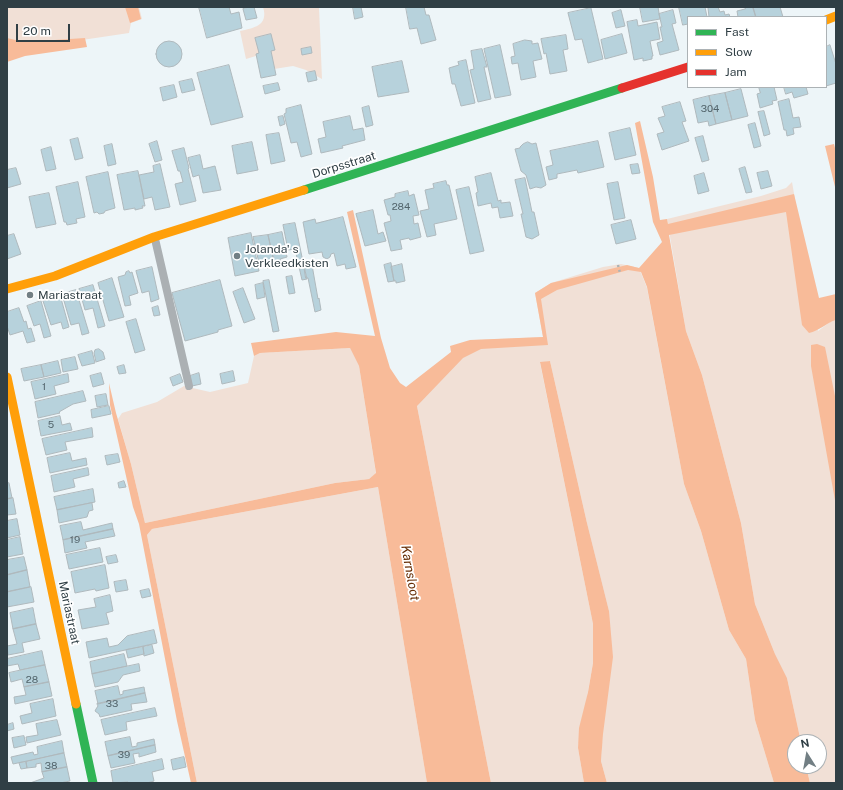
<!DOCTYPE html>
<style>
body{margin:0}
#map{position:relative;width:843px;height:790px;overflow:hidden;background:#edf5f8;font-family:"Public Sans",sans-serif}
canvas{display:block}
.frame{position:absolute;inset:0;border:8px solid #303f45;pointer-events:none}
.legend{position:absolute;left:687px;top:16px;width:140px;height:72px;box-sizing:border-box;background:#fff;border:1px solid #acb2b5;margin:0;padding:5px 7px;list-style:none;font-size:12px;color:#303f45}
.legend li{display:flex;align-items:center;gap:8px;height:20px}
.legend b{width:20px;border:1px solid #acb2b5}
.north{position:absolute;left:787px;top:734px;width:40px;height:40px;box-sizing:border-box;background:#fff;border:1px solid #acb2b5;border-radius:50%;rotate:349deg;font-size:11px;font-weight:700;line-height:16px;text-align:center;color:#303f45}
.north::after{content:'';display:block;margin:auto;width:14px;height:18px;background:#727f84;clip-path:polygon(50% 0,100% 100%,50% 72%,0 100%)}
.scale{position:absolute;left:16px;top:24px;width:54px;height:18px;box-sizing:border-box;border:2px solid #303f45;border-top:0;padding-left:5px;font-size:12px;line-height:14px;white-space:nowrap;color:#303f45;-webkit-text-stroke:3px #fff;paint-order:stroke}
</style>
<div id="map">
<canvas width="843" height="790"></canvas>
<div class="frame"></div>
<ul class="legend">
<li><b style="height:5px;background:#30b455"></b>Fast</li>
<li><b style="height:5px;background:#ff9f0a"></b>Slow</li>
<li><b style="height:5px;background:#e5322d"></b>Jam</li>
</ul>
<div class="north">N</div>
<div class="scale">20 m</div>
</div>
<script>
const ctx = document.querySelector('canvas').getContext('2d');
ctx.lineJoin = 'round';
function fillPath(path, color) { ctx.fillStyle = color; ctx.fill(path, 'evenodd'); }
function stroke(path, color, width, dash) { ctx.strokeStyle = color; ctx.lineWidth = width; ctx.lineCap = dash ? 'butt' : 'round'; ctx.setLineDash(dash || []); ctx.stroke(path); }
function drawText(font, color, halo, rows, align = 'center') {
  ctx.font = font + ' "Public Sans",sans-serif'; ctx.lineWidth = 3.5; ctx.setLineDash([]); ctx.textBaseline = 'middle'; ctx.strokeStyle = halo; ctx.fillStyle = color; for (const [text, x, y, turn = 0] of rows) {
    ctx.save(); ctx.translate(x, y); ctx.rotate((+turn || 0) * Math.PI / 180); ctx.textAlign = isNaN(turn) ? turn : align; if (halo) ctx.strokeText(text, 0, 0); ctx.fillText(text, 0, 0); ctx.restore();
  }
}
const green = new Path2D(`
 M7 7H139L142 19 131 23 129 33 82 40 7 56Z
 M263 7H319L322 79 306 70 293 66 274 69 269 52 246 59 240 31C253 28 269 26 263 7Z
 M792 182 818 331 830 322 836 320V783H810L806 766H819V742H801L787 678 775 654 755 604 741 523 702 375 686 331 667 219 761 196 786 188Z
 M621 264 639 268 647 288 684 484 701 531 729 630 746 659 755 720 774 783H607L601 761 609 611 587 523 550 361 540 363 593 624V663L578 748 584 783H491L417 406 408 399 474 340 543 337 535 293 551 283 603 267Z
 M350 348 359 366 376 474 369 479 335 483 145 523 131 464 118 419 122 413 157 402 184 386 210 392 248 383 254 356 260 353Z
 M378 487 427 783H197L147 535 152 529Z`);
const water = new Path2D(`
 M125 7H138L141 19 130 23Z
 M7 38 24 42 85 38 87 47 25 56 7 62Z
 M640 121 653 177 660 220 667 219 668 224 794 194 819 298 836 294V320C826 323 819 331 809 333L802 325 786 212 669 235 686 331 702 375 741 523 755 604 775 654 787 678 801 742H795V766H806L810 783H774L755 720 746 659 729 630 701 531 684 484 647 287 641 272 628 270 557 290 541 299 548 345 481 349 463 358 417 406 491 783H427L378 487 152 529 147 535 197 783H191L177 721 139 524 133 507 110 405 109 383 116 413 131 464 145 523 335 483 369 479 376 473 359 366 350 348 260 353 254 356 251 343 336 332 375 336 347 212 353 210 381 338 390 368 400 383 406 387 451 352 450 346 470 340 543 337 535 293 551 283 627 265 639 268 662 242 653 222 635 123Z
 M834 144 836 152V191L825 146Z
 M817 344 825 347 836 401V506L811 366V345Z
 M550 361 587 523 609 611 613 657 603 734 601 761 607 783H584L578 748 579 728 588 692 593 663V624L540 362Z`);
const building = new Path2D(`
 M199 7H229L231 14 239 12 242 28 207 38Z
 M249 7H254L257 18 246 20 243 9Z
 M353 7H361L363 17 355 19Z
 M406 7H424L426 15H429L436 40 421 44 417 28 410 29Z
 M640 7H658L660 19 643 22Z
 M679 7H705L707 17H688V24L683 25Z
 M714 7H718L720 12 724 11 725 15 729 14 730 17H709L708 8Z
 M745 7H753L756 17H738L737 11 745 9Z
 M753 7H780L783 17H756Z
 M591 8 603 59 588 63 582 39 575 40 568 13Z
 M621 10 625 26 616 28 612 13Z
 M673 10 676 23 672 24 679 50 660 55 657 43 663 41 660 27H662L659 14Z
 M637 20 638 26 657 22 660 39 650 41 653 56H652V59L643 61V58L634 60 627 22Z
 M271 34 275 50 271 51 276 75 261 78 256 54 259 53 255 38Z
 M622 34 627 53 605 59 601 40Z
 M566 35 568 49 563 50 567 71 550 74 546 53 544 54 541 39Z
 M525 40 532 41V44L538 43 542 59 533 61 536 77 521 80 518 63 512 64 511 57 515 56 513 44Z
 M156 54a13 13 0 1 1 26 0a13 13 0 1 1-26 0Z
 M500 45 511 95 495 98 484 49Z
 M830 45 836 64V83L826 86V47Z
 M311 47 312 53 302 55 301 49Z
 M482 49 487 67H484L491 99 478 102 470 70 474 69 471 51Z
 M466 60 475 103 461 106 455 84H452L449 68 459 65 458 62Z
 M402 61 409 92 378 97 372 67Z
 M229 65 243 117 211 125 197 73Z
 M315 71 317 80 308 82 306 73Z
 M192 79 195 90 182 93 179 82Z
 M278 83 280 90 265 94 263 86Z
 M174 85 177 97 163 101 160 88Z
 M759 87H774L777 100 772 101 773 104 760 108 757 94 760 93Z
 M784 87H806L808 94 794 98 792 92 786 94Z
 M741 89 748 116 732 120 725 93Z
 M725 93 732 120 716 124 709 96Z
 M709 96 716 124 709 126 708 121 698 123 693 100Z
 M789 99 793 118 799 117 801 127 793 128 794 134 787 136 786 130H784L778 102Z
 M680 102 686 121 682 122 689 141 662 150 657 134 664 132 658 118 665 116 662 107Z
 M301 105 312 154 301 157 297 142 291 143 284 114 286 113V109Z
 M369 106 373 125 366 127 362 108Z
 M764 111 770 134 764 136 758 112Z
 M283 116 285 124 280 126 278 117Z
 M350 116 353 130 363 128 365 140 342 146 343 148 321 153 318 139 326 137 323 122Z
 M755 123 761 146 754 148 748 125Z
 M630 128 636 155 615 160 609 133Z
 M279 133 285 161 271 164 266 135Z
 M703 136 709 160 702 162 695 138Z
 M78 138 83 158 75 160 70 140Z
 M157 141 162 160 155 162 149 144Z
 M598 141 604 167 578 173 577 170 557 174V178L549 180 546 167 553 165 550 151Z
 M252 142 258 170 237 174 232 146Z
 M528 142 532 144 536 143 546 185 541 188 536 187 530 189 526 175 521 171 515 149 520 148V147L523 144Z
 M112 144 116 164 108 166 104 146Z
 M51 147 56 169 46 171 41 150Z
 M184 148 189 168 188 169 196 201 180 205 175 184 183 182 180 171H178L172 151Z
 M200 155 203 169 215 166 221 190 203 193 199 175 193 177 188 158Z
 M160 164 170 207 155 210 152 197 144 199 139 175 154 172 153 166Z
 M638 164 640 173 632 174 630 165Z
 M745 167 752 192 746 193 739 169Z
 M16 168 21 184 7 188V170Z
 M138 171 145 206H142L143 208 135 210V208L124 210 117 175Z
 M768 171 772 186 761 189 757 173Z
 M108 172 115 208 105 211 104 213 99 214 97 212 94 213 86 177Z
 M491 173 498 201 501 200V203L510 202 513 216 500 218 498 207 492 208 491 203 478 206 476 193 478 192 475 177Z
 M704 173 709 191 698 194 694 176Z
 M525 178 532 212H534L539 235 532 239 526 237 521 214H523L515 180Z
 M446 181 447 185H449L457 219 434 224 436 235 427 237 420 211 429 209 425 190 434 188 433 184Z
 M78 182 85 217 76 219 77 223 67 225 66 222H64L56 187Z
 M618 182 625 218 614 220 607 184Z
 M469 187 484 251 470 254 456 190Z
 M408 191 409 196 414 194 419 215 413 216 414 224 418 223 421 237 410 240 409 238 400 240 402 249 391 251 384 223 391 221 390 215H388L384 200 395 197V194Z
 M49 193 56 224 36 228 29 197Z
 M373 210 378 234 383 232 386 241 365 246 356 214Z
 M343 217 356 267 346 269 345 264 337 266 334 253 331 254 330 257 327 259 323 257 322 252 309 254 303 222 315 219 316 223Z
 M631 220 636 239 616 244 611 225Z
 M295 223 303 262 307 279 302 280 295 249 288 250 283 225Z
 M282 232 287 257 280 259 282 265 275 266 268 235Z
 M251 233 259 271 235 276 228 238Z
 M14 234 21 254 7 259V236Z
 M268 235 275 266 267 268 266 261 259 263 253 237Z
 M391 263 394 281 388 282 384 265Z
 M402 264 405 281 396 283V281H394L391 267Z
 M304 265H312L318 299 319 298 321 310 315 312 308 278H306Z
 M152 267 159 299 151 302 149 291 142 293 136 271Z
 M129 271 130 273 132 272 138 293 129 296 131 305 125 306 118 277 125 275 126 272Z
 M292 276 295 293 289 294 286 277Z
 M112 278 124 317 109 321 98 283Z
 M220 280 232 326 218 330V332L185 341 172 293Z
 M269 280 279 331 273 332 263 281Z
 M263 283 265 297 257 299 255 285Z
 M93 285 105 326 98 328 93 308 85 310 79 289Z
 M243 288 255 319 244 323 233 292Z
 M76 290 89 333 82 335 79 323 71 325 62 294Z
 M60 295 69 327 63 329 61 322 51 325 43 301Z
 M41 301 51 336 44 338 40 324 34 326 27 306Z
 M158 306 160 315 154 316 152 308Z
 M19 308 24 322 26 321 28 329 31 328 35 341 27 343 23 331 10 335 7 326V312Z
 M136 319 145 350 135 353 126 322Z
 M99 349 103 352 105 359 96 362 94 353 95 350Z
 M92 351 95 363 82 366 78 355Z
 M75 357 78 369 63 372 61 360Z
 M58 361 61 373 44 377 41 365Z
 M41 365 44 377 24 381 21 369Z
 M124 365 126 373 119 374 117 367Z
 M233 371 235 381 222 384 220 374Z
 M101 373 104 384 93 387 90 376Z
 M199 373 201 384 192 386 190 376Z
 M68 374 69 382 54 386 56 394 35 399 31 382Z
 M180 374 183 382 173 386 170 378Z
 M83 391 86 401 73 404 59 412 60 413 38 418 35 402Z
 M106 394 108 405 97 407 95 396Z
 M109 406 111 414 92 418 91 410Z
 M60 416 62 425 70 423 72 430 41 436 38 421Z
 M92 428 93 437 65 442 67 450 46 455 42 439Z
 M70 453 72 461 86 458 87 465 50 473 47 458Z
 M118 454 120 462 107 465 105 456Z
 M88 468 89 475 73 479 75 487 54 492 51 476Z
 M124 481 126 487 119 488 118 483Z
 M9 483 12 498 7 499V484Z
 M93 489 95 502 57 510 54 497Z
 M13 498 16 514 7 515V499Z
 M92 503 93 510 89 511 87 517 59 523 57 510Z
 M17 519 20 535 7 538V521Z
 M81 522 83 530 112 523 113 529 63 540 60 526Z
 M113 529 115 536 85 542 87 548 65 553 63 540Z
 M20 537 23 554 7 557V540Z
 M100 548 103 562 69 569 66 555Z
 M116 555 118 562 108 564 106 557Z
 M24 557 27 570 7 575V560Z
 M105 565 109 588 96 591 95 589 75 593 71 572Z
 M27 570 30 587 7 592V575Z
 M126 580 128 590 116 592 114 582Z
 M31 587 34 602 7 607V592Z
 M149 589 151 596 142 598 140 591Z
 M110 595 113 611 106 613 109 624 82 629 78 610 96 607 94 599Z
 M33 608 36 624 13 629 10 613Z
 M36 624 40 639 22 643 24 652 8 655 7 646 17 644 13 629Z
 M154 630 157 643 89 658 86 642 107 638 109 647 118 645 127 636Z
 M152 645 154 653 144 656 143 647Z
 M143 647 144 654 128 658 126 650Z
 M42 651 45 665 20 670 18 664 7 666V659Z
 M124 654 127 666 92 674 90 662Z
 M139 664 140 671 123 675 118 682 95 687 92 674Z
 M45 665 49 682 24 687 22 679 11 682 9 673Z
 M49 682 52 696 15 704 14 697 26 695 24 687Z
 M118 686 120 695 123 694V691L144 687 145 693 98 704 95 691Z
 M145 693 147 702 131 704 132 710 100 717 99 714 95 711 96 709 98 706 97 704Z
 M53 699 56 716 22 724 20 716 32 713 30 704Z
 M155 708 157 716 126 722 127 730 105 735 101 720Z
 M57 720 61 735 27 743 26 737 38 735 36 724Z
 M13 723 14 729 7 731V725Z
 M24 736 26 745 14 748 12 738Z
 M130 737 132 747 137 746V743L154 739 155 745 108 756 105 742Z
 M62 741 64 753 13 764 11 757 33 752 34 755 38 754 37 747Z
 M155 745 156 752 139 757V753L133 754 135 763 111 768 108 756Z
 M64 753 67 767 42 772 41 763 36 764V767L27 768 26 762Z
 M184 757 186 767 173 770 171 760Z
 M162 759 164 769 152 772 154 781 147 783H129L128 782 113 783 111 771Z
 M26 762 27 768 21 769 19 763Z
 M67 767 70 781 60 783H30L44 778 42 772Z`);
const path = new Path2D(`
 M618 265 620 273`);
const lane = new Path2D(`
 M155 239 189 386`);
const fast = new Path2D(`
 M304 190 622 88
 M76 704 93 783`);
const slow = new Path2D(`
 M826 20 836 16
 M7 289 55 276 154 237 304 190
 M7 377 76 704`);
const jam = new Path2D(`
 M622 88 688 67`);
const markers = [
 [237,256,4,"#727f84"],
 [30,295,4,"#727f84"]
];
const numberNames = [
 ["304",710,109],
 ["284",401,207],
 ["1",44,387],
 ["5",51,425],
 ["19",75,540],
 ["28",32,680],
 ["33",112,704],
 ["39",124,755],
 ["38",51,766]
];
const streetNames = [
 ["Dorpsstraat",344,165,-17],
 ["Mariastraat",69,613,78]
];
const poiNames = [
 ["Jolanda' s",245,249],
 ["Verkleedkisten",245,263],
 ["Mariastraat",38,295]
];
const waterNames = [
 ["Karnsloot",410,573,80]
];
fillPath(green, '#f1e0d6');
fillPath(water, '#f8bb99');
fillPath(building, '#b7d2dc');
stroke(building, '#afb9bd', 1);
stroke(path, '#acb2b4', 2.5, [2, 3]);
stroke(lane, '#abb0b3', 8);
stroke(fast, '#30b455', 9);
stroke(slow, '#ff9f0a', 9);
stroke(jam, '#e5322d', 9);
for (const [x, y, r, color] of markers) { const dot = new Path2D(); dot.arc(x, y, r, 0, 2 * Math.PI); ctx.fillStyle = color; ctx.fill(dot); stroke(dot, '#fff', 1.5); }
drawText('10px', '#52646b', null, numberNames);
drawText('12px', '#303f45', '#fff', streetNames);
drawText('12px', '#303f45', '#fff', poiNames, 'left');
drawText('italic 13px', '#652c04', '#fff', waterNames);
</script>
